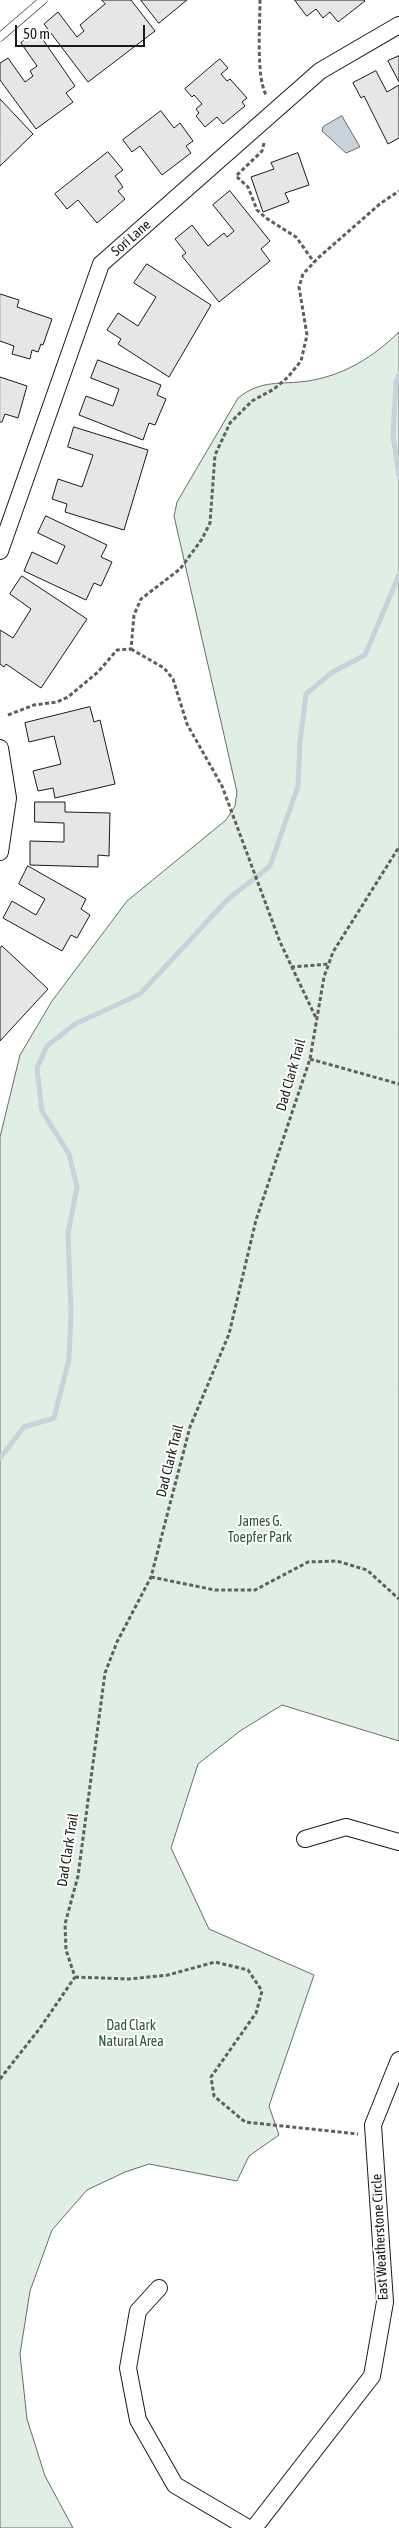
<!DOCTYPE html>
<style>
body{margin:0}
#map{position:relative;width:399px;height:2528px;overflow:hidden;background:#fff;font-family:"Asap Condensed",sans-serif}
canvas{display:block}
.scale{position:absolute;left:15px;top:25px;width:130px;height:22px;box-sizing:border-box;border:2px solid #1a1a1a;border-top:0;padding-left:6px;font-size:15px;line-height:18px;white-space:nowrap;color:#1a1a1a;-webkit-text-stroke:4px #fff;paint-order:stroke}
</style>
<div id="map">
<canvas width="399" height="2528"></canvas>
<div class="scale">50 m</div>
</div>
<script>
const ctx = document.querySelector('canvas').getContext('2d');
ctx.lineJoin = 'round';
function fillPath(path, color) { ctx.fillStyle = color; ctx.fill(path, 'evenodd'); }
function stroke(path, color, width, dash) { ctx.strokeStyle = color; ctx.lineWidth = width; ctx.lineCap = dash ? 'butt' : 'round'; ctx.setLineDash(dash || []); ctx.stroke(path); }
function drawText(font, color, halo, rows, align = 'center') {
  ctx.font = font + ' "Asap Condensed",sans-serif'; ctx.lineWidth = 4; ctx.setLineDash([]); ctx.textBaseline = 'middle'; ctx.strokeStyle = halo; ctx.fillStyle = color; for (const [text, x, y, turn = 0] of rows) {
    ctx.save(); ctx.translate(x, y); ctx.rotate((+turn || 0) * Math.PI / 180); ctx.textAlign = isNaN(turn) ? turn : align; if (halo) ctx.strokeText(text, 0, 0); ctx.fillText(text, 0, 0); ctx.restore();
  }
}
const green = new Path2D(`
 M399 332V1741L282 1705 240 1731 198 1764 171 1848 209 1929 314 1975 269 2106 279 2135 249 2156 237 2181 149 2164 125 2172 87 2190 52 2230 30 2291 20 2354 27 2419 45 2476 73 2528H0V1137L20 1055 52 1001 127 901 226 820 235 806 237 792 174 516 177 502 238 398C262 379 280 385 308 381 345 375 373 357 399 332Z`);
const water = new Path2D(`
 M342 116 360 147 346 153 322 131 323 127Z`);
const stream = new Path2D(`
 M399 375 396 382 393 436 399 476
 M0 1458 24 1427 54 1418 69 1359 71 1311 68 1234 77 1187 69 1154 42 1111 37 1068 47 1046 75 1024 140 994 227 900 270 866 298 786 300 741 306 694 331 673 365 655 399 575`);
const building = new Path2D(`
 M102 0H131L155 31 88 82 44 24 58 12 77 37 84 31 80 25 105 4Z
 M141 0H187L159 23Z
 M295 0H364L365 1 338 22 330 12 323 18 316 9 307 16Z
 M37 31 75 86 66 93 73 102 36 129 0 80V63L8 58 25 82 33 76 30 71 37 66 21 43Z
 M399 56V82L388 61Z
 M220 59 228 68 221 74 227 81 230 79 247 98 242 102 245 106 223 124 217 117 205 127 196 116 199 113 196 109 202 104 194 95 192 97 185 89Z
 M376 71 387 92 399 85V138L388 144 364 96 361 98 353 83Z
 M0 99 33 134 0 166Z
 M161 111 174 128 180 123 193 141 186 146 191 153 162 175 140 146 132 152 123 140Z
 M108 152 123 170 115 176 123 187 118 191 125 199 97 223 78 200 67 209 55 194Z
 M298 153 309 185 285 193 289 202 263 212 251 177 274 169 271 163Z
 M230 191 270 241 261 249 270 261 219 302 182 256 186 253 175 239 192 225 208 246 224 233 227 237 234 231 213 205Z
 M147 264 211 305 169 377 118 344 121 339 107 330 118 313 138 326 156 297 134 283Z
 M0 294 19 300 17 307 52 319 43 345 41 344 38 352 32 350 30 359 12 354 14 346 0 341Z
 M98 360 161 385 157 395 166 399 155 425 149 423 143 440 79 415 86 396 113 406 119 389 91 378Z
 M0 377 27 386 18 418 5 414 2 422H0Z
 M74 427 148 450 124 530 65 512 67 504 52 499 58 479 82 487 93 455 68 447Z
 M46 516 107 545 101 557 112 562 101 586 94 583 86 600 24 571 32 552 57 564 65 546 38 533Z
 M22 576 87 619 41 688 6 664 4 667 0 664V630L13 638 31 609 10 594Z
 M90 707 94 722 100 720 115 784 55 798 53 788 38 791 33 771 61 764 54 736 29 742 25 723Z
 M35 802H65V812L110 813 109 856 98 855V867L30 865V841L64 842V823L35 822Z
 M28 866 86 899 81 909 90 915 77 938 71 935 62 951 3 918 12 901 36 915 45 899 19 884Z
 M2 946 48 989 0 1041V949Z`);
const path = new Path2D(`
 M260 0C260 24 256 76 266 95
 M264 143 262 151 236 176 248 187 257 210 266 218 296 237 314 262
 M131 649 164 668 173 679 187 724 222 786 280 942 316 1018
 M8 715 34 705 57 702 68 697 98 672 117 650 131 649 134 615 141 599 180 569 202 539 210 523 215 455 230 423 252 401 274 389 288 377 301 361 307 335 299 287 303 274 318 258 381 203 399 191
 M291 967 329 964
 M310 1059 399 1084
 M151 1577 215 1590H255L308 1562 337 1561 367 1570 399 1599
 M75 1977 129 1979 168 1975 215 1962 248 1970 262 1991 256 2013 211 2077 214 2096 245 2122 358 2134
 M0 2079 40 2028 75 1977 66 1950 65 1924 78 1876 105 1673 117 1642 151 1577 190 1427 229 1334 256 1220 310 1059 324 977 333 952 399 847`);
const lane = new Path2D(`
 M0 37 43 0`);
const street = new Path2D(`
 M0 551 101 264 320 71 399 25
 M0 748 8 798 0 852
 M305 1839 346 1827 399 1842
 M159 2288 138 2311 128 2368 138 2420 175 2485 248 2528
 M254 2528 372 2376 385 2302 373 2125 399 2060`);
const streetNames = [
 ["Sori Lane",131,238,-41],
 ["Dad Clark Trail",291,1075,-74],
 ["Dad Clark Trail",170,1461,-76],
 ["Dad Clark Trail",68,1850,-81],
 ["East Weatherstone Circle",380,2237,-93]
];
const parkNames = [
 ["James G.",260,1522],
 ["Toepfer Park",260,1538],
 ["Dad Clark",131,2026],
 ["Natural Area",131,2042]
];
fillPath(green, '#e0efe3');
stroke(green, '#6a6a6a', 1);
fillPath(water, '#c6d2dc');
stroke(water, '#6a6a6a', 1);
stroke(stream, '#c6d2dc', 5);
fillPath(building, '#e6e6e6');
stroke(building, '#1a1a1a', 1);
stroke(lane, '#1a1a1a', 9);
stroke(street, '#1a1a1a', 18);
stroke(path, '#5f5f5f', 3, [4, 2.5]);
stroke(lane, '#fff', 8);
stroke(street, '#fff', 16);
drawText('14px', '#1a1a1a', '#fff', streetNames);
drawText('14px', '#2b5a34', '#fff', parkNames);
</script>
